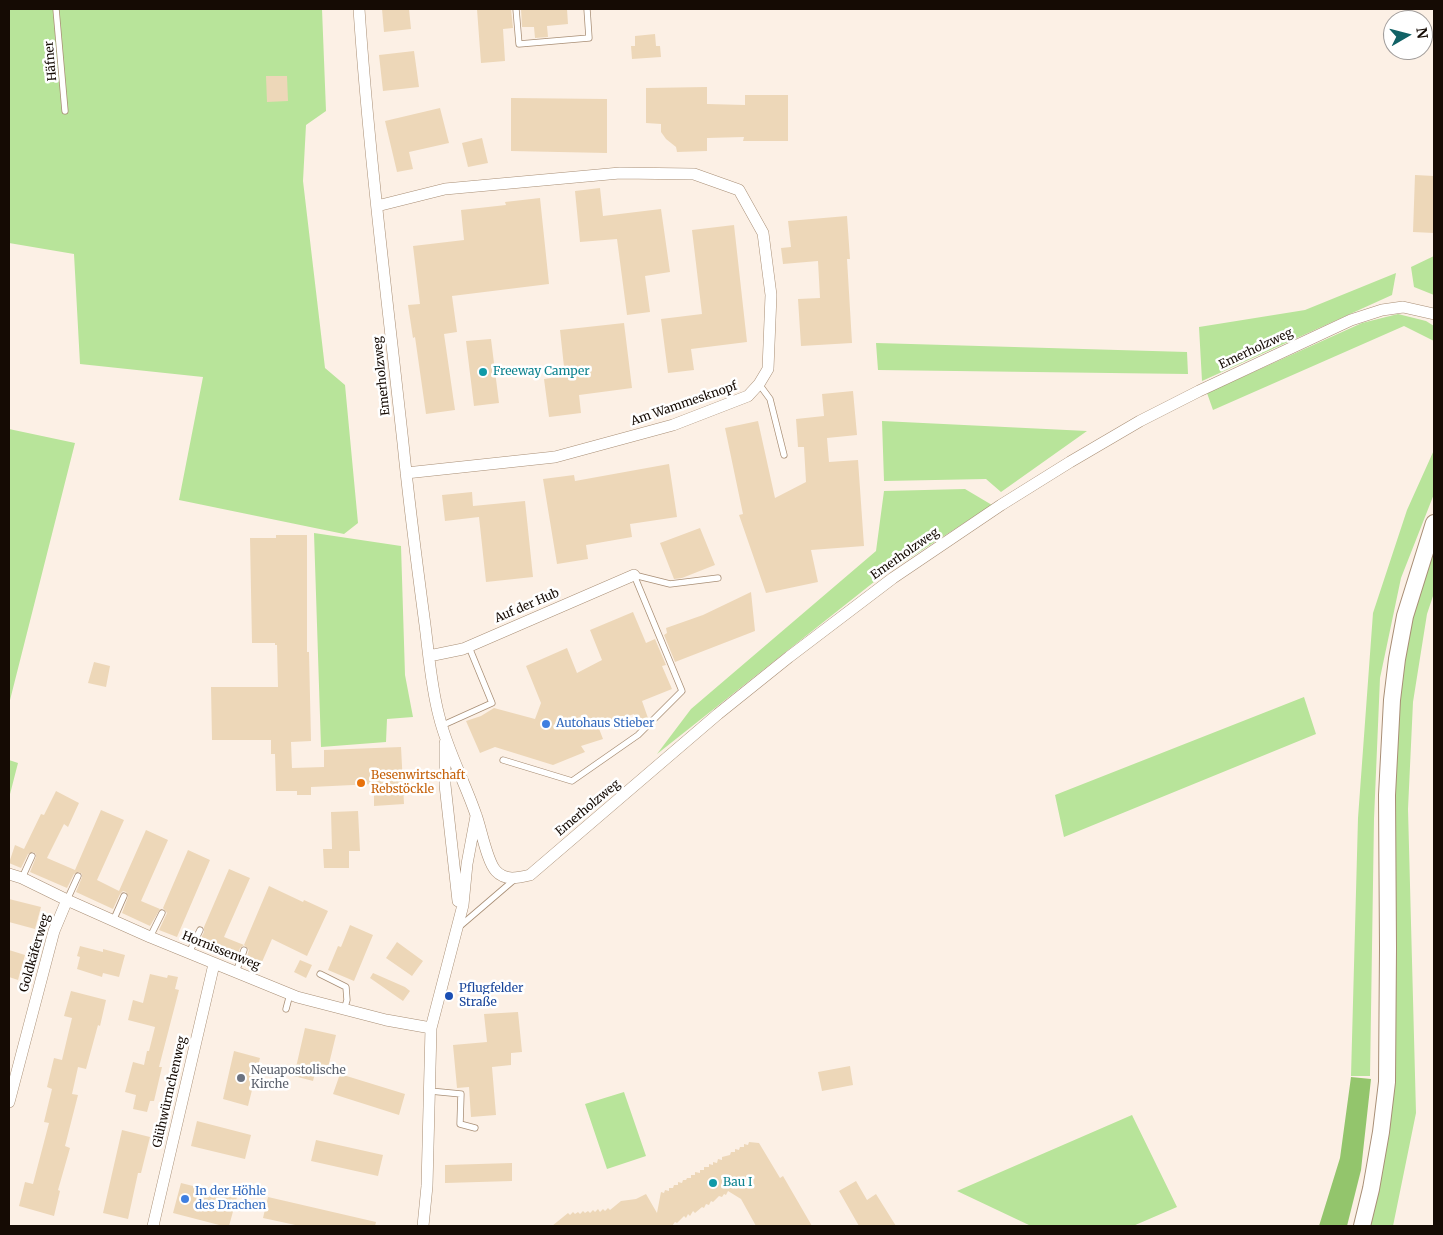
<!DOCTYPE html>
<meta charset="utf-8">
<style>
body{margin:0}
#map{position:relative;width:1443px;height:1235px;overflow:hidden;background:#fcf0e5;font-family:Merriweather,serif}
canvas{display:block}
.frame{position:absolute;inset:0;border:10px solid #150b04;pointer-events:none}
.north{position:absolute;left:1383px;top:10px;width:50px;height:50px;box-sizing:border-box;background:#fff;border:1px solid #a19d9b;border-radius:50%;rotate:82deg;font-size:14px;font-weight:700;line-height:20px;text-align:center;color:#150b04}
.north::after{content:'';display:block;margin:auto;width:18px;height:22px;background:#116266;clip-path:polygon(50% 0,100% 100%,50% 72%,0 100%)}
</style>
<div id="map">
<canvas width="1443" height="1235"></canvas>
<div class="frame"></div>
<div class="north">N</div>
</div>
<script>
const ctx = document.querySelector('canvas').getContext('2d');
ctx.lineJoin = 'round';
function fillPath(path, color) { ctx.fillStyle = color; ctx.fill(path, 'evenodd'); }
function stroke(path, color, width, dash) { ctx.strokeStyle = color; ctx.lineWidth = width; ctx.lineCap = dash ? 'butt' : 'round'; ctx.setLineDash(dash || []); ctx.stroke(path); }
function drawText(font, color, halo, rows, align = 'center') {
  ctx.font = font + ' Merriweather,serif'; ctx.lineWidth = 5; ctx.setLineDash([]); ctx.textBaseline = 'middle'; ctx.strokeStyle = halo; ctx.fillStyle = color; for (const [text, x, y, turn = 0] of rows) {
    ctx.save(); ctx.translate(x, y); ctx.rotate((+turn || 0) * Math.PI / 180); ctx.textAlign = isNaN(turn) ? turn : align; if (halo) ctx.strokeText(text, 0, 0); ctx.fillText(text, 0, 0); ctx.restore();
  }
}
const green = new Path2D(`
 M9 9H322L326 111 306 125 303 181 325 368 345 385 358 523 344 534 179 500 203 377 80 364 74 254 9 243Z
 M1434 256V295L1414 287 1411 267Z
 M1396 273 1392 295 1202 381 1199 327 1305 310Z
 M1398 314 1426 321 1434 326V341L1404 326 1213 410 1207 393 1362 323Z
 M876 343 1187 352 1188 374 878 370Z
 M882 421 1087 431 1001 492 986 479 884 481Z
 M9 429 75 443 9 704Z
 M1434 450V494L1401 578 1380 678 1374 819 1370 1076H1351L1358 818 1373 613 1407 510Z
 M965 489 992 505 879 578 657 754 691 709 876 551 884 491Z
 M1434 523V593L1427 614 1413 702 1408 809 1416 1113 1393 1226H1362L1381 1132 1392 700Z
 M314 533 401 546 405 675 413 717 387 719 386 742 321 747Z
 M1304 697 1316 734 1064 837 1055 795Z
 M9 760 18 763 9 798Z
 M624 1092 646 1156 607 1169 585 1104Z
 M1132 1115 1177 1207 1133 1226H1031L957 1191Z`);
const forest = new Path2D(`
 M1351 1077 1371 1079 1361 1170 1347 1226H1319L1340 1158Z`);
const building = new Path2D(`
 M382 9H409L411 29 384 32Z
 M477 9H511L513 28 503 29 505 61 481 63Z
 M521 9H567L568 24 547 26 548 37 535 38 534 27H522Z
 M655 34 656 46H660L661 57 632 59 631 46H635V36Z
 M414 51 419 87 383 91 379 55Z
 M266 76H287L288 101 267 102Z
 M707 87V104L745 105V95H788V141H743L744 137 707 138V151L677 152 676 147 666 139 661 132V124L646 123V88Z
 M511 98 607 99V153L511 151Z
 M440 108 449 143 409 152 413 169 397 172 385 121Z
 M482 138 488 163 468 167 462 143Z
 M1415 175 1434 176V233L1413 232Z
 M600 188 603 216 661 209 670 272 645 276 650 312 627 315 617 239 580 242 575 191Z
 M540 198 549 284 452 296 457 332 444 334 455 410 426 414 415 337 413 338 408 305 420 304 413 246 464 240 461 210 506 205 505 202Z
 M847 216 850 259H847L852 343 801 346 798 299 820 298 818 261 783 264 781 248 791 247 788 221Z
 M734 225 747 342 691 349 694 370 668 373 661 319 702 314 692 230Z
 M624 323 632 388 579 395 581 413 549 417 544 379 565 376 560 330Z
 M491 339 499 403 474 406 466 341Z
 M853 391 857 435 827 438 829 462 858 460 864 546 811 550 818 582 766 593 739 515 743 514 725 428 758 421 775 498 806 482 804 447H798L796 419 824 416 822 394Z
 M669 464 677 517 630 524 632 537 586 545 588 559 557 564 543 479 574 475 575 481Z
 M472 492 473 506 525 501 533 577 486 582 479 517 445 521 442 495Z
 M700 528 715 565 682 578 674 579 660 543Z
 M276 535H307V652H309L311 741 291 742 292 768 324 767V750L401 747 404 804 374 806V784L311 787V795H297V791H276L275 754H271V740H212L211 687H278L277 645H275V643H252L250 538H276Z
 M751 592 755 631 675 662 664 635 667 633 666 628 703 615Z
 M633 612 646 643 655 639 666 665 662 666 672 689 642 701 648 718 640 726 634 714 598 726 603 739 581 746 585 752 553 765 495 747 480 753 466 721 481 716 494 708 535 719 541 703 526 666 567 648 577 673 602 660 590 630Z
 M94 662 110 666 106 687 88 683Z
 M56 791 79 803 68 827 64 824 47 858 75 870 101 810 124 820 97 880 119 891 146 830 168 840 141 901 160 909 150 926 122 913 128 897 126 892 123 891 120 894 113 909 76 892 82 877V874L79 872 74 874 67 888 30 872 36 857V854L33 852 28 854 21 868 9 863 15 845 24 849 41 814 44 815Z
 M358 811 360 851H349V868H324L323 849H332L331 812Z
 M188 850 210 860 177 937 159 930 167 913 163 908Z
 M229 869 250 878 224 937 244 945 240 948 235 961 197 946 204 932V927Z
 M269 886 303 902 304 900 328 911 307 956 272 939 258 971 244 965 249 950 244 945Z
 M9 899 41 907 35 929 9 922Z
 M350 925 373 935 354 981 328 970 338 946 341 947Z
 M397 942 423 961 412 976 386 958Z
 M80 946 103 952V949L125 955 119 977 103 973 102 977 77 969 80 957 77 956Z
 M9 950 25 955 18 980 9 977Z
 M300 960 312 965 306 978 294 972Z
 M373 973 405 987 410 991 403 1001 370 978Z
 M150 974 167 978 168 975 178 977 175 989 179 990 159 1067H162L154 1101H150L147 1112 133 1109 136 1095 125 1092 133 1062 144 1065 147 1051H149L155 1027 128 1020 133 1000 143 1003Z
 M71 991 106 1000 100 1026 98 1025 86 1069 78 1067 72 1094 78 1095 65 1146 70 1148 58 1190 60 1191 54 1216 19 1206 25 1182 33 1184 49 1123 44 1122 52 1089 47 1087 54 1058 62 1060 72 1018 64 1016Z
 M518 1012 522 1052 511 1053V1065L492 1067 496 1115 471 1117 469 1087 457 1088 453 1045 487 1042 484 1014Z
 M305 1028 336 1035 326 1076 315 1073 313 1081 294 1076Z
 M234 1051 260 1058 248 1106 223 1099Z
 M850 1066 853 1085 822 1091 818 1072Z
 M340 1074 405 1094 399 1115 333 1094Z
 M197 1121 251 1135 245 1159 191 1146Z
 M122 1130 150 1137 141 1173H138L128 1219 103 1213Z
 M316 1140 383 1155 378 1176 311 1161Z
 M749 1142 759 1143 780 1178 783 1176 812 1226H756L741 1199 728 1191 726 1195 724 1194 722 1197 719 1196 713 1202 711 1201 709 1205 706 1204 704 1208 702 1207 695 1213 693 1211 690 1216 688 1214 686 1218 684 1216 677 1223 675 1222 672 1226H552L568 1213 570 1215 573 1212 575 1214 578 1212 580 1214 583 1211 585 1213 588 1211 590 1213 593 1210 595 1212 598 1209 600 1212 603 1209 605 1211 608 1208 610 1210 621 1201 636 1199 646 1194 657 1213 661 1192 664 1193 665 1190 669 1191V1188H673L674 1185H678V1182L682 1183 683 1180H686L687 1178H691V1175H695V1172L700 1173V1170H704V1167H709V1164L713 1165V1162L717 1163 718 1159 722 1160V1157L730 1155 731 1152H735V1149L739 1150 740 1147H744V1144L748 1145Z
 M512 1163V1181L445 1183V1165Z
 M856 1181 867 1200 876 1194 896 1226H859L839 1191Z
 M181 1183 237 1197 229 1226H223L173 1213Z
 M268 1197 376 1222 375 1226H300L263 1218Z`);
const service = new Path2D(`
 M56 9 65 111
 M516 9 519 44 589 38 587 9
 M759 384 770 399 784 455
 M441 726 492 703 469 647
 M503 760 572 781 638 735 682 691 634 575 670 584 718 578
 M22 878 32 856
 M67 900 78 876
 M113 921 124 896
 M459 927 515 879
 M150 937 162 913
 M189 953 200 930
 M236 972 244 950
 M320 974 346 987 347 1000 344 1010
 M286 1009 290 994
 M430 1091 461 1094 460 1124 475 1128`);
const minor = new Path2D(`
 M359 9C369 154 387 298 403 443 409 504 417 565 425 625 429 656 431 686 439 716 447 750 465 782 476 815 481 828 487 862 496 871 505 881 518 878 530 875L718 714 789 657 893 578 1001 505 1070 462 1140 421 1199 391 1351 320 1382 310 1403 307 1434 314
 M377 206 445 189 620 173 694 174 739 190 763 233 771 295 768 369 759 384 748 396 673 425 555 457 406 473
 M429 656 463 649 634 575
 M445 743V785L458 901
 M9 874 22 878 67 900 150 937 297 997 386 1020 431 1028
 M9 1102 54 931 67 900
 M153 1226 214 964
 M423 1226 427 1186 431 1028 463 905 467 864 476 816`);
const secondary = new Path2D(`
 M1362 1226 1371 1189 1381 1132 1387 1082 1388 948 1387 795 1392 700 1397 659 1405 616 1434 523`);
const markers = [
 [483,372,5,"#0f9aa8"],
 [546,724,5,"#3f7fe0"],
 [361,783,5,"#e8710a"],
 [449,996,5,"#1a4fb4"],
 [241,1078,5,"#6b7280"],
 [713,1183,5,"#0f9aa8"],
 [185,1199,5,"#3f7fe0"]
];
const streetNames = [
 ["Häfner",51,61,-95],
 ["Emerholzweg",1256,349,-25],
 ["Emerholzweg",382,376,-96],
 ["Am Wammesknopf",684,404,-19],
 ["Emerholzweg",905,554,-35],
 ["Auf der Hub",527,606,-23],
 ["Emerholzweg",588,808,-40],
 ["Hornissenweg",221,951,22],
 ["Goldkäferweg",35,953,-74],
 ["Glühwürmchenweg",170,1092,-77]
];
const cultureNames = [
 ["Freeway Camper",493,372],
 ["Bau I",723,1183]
];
const shopNames = [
 ["Autohaus Stieber",556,724],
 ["In der Höhle",195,1192],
 ["des Drachen",195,1206]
];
const foodNames = [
 ["Besenwirtschaft",371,776],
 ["Rebstöckle",371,790]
];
const transitNames = [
 ["Pflugfelder",459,989],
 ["Straße",459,1003]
];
const worshipNames = [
 ["Neuapostolische",251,1071],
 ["Kirche",251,1085]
];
fillPath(green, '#b8e49a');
fillPath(forest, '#93c56c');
fillPath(building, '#edd7b8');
stroke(service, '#a88e75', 7);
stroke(minor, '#a88e75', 12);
stroke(secondary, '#a88e75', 18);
stroke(service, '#fff', 5.5);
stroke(minor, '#fff', 11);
stroke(secondary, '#fff', 16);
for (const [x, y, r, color] of markers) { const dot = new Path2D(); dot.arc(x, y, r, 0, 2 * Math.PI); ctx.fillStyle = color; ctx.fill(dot); stroke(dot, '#fff', 2); }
drawText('12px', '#150b04', '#fff', streetNames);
drawText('12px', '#0d838f', '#fff', cultureNames, 'left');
drawText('12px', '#366cbe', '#fff', shopNames, 'left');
drawText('12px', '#c56008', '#fff', foodNames, 'left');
drawText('12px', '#164399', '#fff', transitNames, 'left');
drawText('12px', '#5b616d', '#fff', worshipNames, 'left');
</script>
